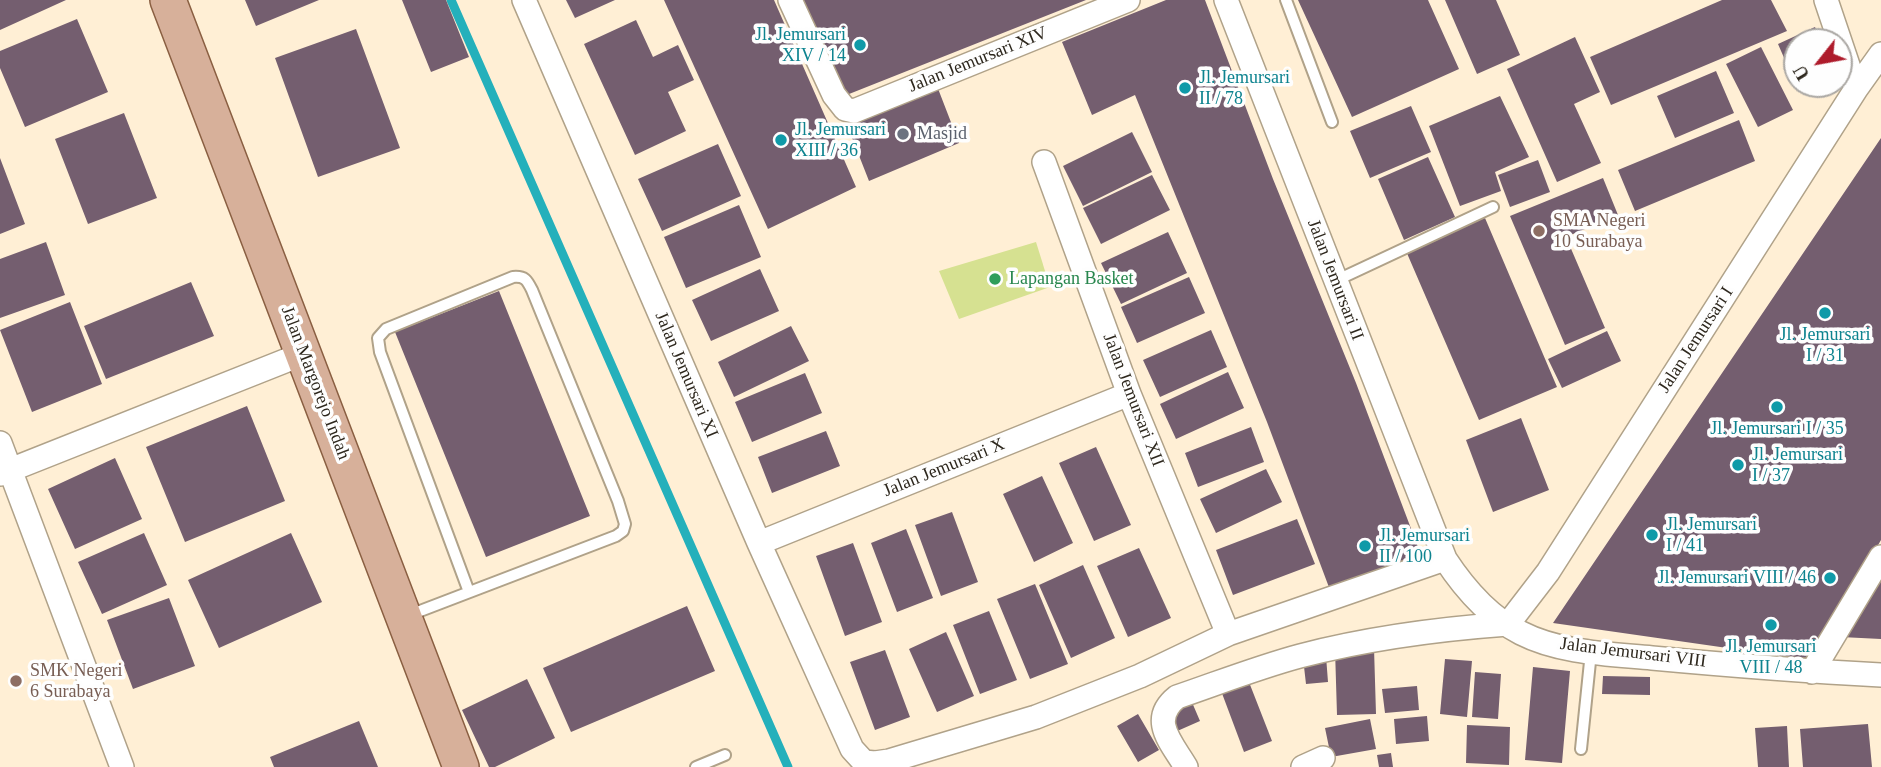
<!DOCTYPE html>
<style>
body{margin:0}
#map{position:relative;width:1881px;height:767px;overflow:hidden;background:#ffefd5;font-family:Georgia,serif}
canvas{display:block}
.north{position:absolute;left:1783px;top:28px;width:70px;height:70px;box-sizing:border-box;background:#fefefe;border:2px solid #aba8a4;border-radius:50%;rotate:239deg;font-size:19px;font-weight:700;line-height:28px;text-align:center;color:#2e281e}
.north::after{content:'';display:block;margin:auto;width:24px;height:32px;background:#ae1b2b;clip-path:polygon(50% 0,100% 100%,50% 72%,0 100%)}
</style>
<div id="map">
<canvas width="1881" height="767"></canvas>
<div class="north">U</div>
</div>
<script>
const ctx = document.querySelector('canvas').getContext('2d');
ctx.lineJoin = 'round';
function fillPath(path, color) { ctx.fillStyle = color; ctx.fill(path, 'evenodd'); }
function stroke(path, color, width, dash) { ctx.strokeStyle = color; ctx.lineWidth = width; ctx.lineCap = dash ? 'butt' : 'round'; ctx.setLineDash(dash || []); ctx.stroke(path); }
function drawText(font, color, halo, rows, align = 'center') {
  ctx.font = font + ' Georgia,serif'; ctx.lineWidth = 7; ctx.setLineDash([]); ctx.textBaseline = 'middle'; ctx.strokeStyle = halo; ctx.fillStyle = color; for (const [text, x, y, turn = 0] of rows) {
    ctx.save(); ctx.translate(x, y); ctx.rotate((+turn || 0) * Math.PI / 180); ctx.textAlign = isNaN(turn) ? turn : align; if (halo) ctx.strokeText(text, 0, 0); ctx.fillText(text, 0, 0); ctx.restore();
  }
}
const green = new Path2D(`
 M1036 242 1050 287 959 319 939 271Z`);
const stream = new Path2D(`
 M451 0 788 767`);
const building = new Path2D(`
 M0 0H66L0 30Z
 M245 0H319L256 26Z
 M402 0H446L469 57 431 72Z
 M566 0H615L575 18Z
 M664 0H774L856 187 768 229Z
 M800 0H1086L844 96Z
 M1166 0H1205L1273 179 1356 383 1421 555 1330 590 1267 422 1135 95 1092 115 1062 42Z
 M1298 0H1428L1459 69 1352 117Z
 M1445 0H1496L1520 55 1477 74Z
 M1722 0H1771L1787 31 1611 105 1590 57Z
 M77 19 108 92 25 127 0 68V51Z
 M636 20 653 57 678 45 694 80 668 92 686 131 635 155 584 44Z
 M1815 27 1821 42H1797V84H1829L1819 92H1799L1778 44Z
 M356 29 400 148 318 177 275 58Z
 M1575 37 1600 92 1574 104 1601 163 1557 182 1507 69Z
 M1761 47 1793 110 1758 127 1726 64Z
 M1716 71 1734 113 1675 138 1657 96Z
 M937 86 959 143 869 181 847 125Z
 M1500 96 1529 157 1495 172 1501 191 1460 206 1429 126Z
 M1411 106 1431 152 1370 178 1350 131Z
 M124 113 157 198 88 224 55 139Z
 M1739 120 1755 161 1635 211 1618 170Z
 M1132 132 1152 172 1083 206 1063 166Z
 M1881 138V540L1811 660 1553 623Z
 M718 144 741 196 662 231 638 179Z
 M1428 157 1455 217 1404 240 1378 179Z
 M0 158 25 224 0 234Z
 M1538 160 1550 192 1510 207 1498 175Z
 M1152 175 1170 210 1101 244 1083 208Z
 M1603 178 1618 215 1566 237 1605 328 1565 345 1510 216Z
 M739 205 761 257 686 288 664 237Z
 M1485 218 1557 387 1479 420 1406 251Z
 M1168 232 1187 273 1121 304 1101 263Z
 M46 242 65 295 0 318V259Z
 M760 269 779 311 711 341 692 300Z
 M1189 277 1205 313 1137 343 1121 307Z
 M191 282 214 336 106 379 84 326Z
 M499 291 590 516 486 557 395 332Z
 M70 302 102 384 32 412 0 330Z
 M791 326 809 361 734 397 718 362Z
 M1211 330 1227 367 1160 397 1143 360Z
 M1607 331 1621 361 1562 388 1548 359Z
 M1228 372 1244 408 1176 439 1160 404Z
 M805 373 822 413 752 442 735 402Z
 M247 406 285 501 185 542 146 447Z
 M1521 418 1549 490 1493 512 1466 440Z
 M1251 427 1264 462 1198 487 1185 453Z
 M826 431 840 466 772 493 758 457Z
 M1096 447 1131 525 1094 541 1059 463Z
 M115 458 142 519 75 549 48 489Z
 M1266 469 1282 502 1216 533 1200 499Z
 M1042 476 1073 543 1034 562 1003 494Z
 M952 512 978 582 941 596 915 525Z
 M1297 519 1315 564 1233 595 1216 550Z
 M906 529 933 598 897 612 871 543Z
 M144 533 167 585 102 614 78 562Z
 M291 533 322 602 219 648 188 580Z
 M853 543 882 622 845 636 816 556Z
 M1139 548 1171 618 1128 637 1097 566Z
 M1083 565 1115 638 1071 658 1039 585Z
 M1881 567V639L1841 637Z
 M1035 584 1068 664 1030 679 997 599Z
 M169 598 195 666 133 689 107 620Z
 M687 606 715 671 571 732 543 668Z
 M989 611 1017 680 980 694 953 625Z
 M946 632 974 696 937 712 909 649Z
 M1374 648 1376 714 1337 715 1335 649Z
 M885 650 910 717 875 730 850 662Z
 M1326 656 1328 682 1306 684 1303 658Z
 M1445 659 1472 661 1467 717 1440 714Z
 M1533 667 1570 671 1562 763 1525 760Z
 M1475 672 1501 674 1498 719 1472 717Z
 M1603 676 1650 677V695L1602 694Z
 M1247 677 1272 741 1244 752 1220 688Z
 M527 679 555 738 495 767H489L462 710Z
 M1417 686 1419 710 1385 713 1382 689Z
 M1191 700 1200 721 1175 732 1166 711Z
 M1138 714 1159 750 1138 762 1117 726Z
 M1427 716 1429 741 1396 744 1394 719Z
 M1370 719 1376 749 1331 757 1325 728Z
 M359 721 378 767H274L270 757Z
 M1868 724 1872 767H1803L1800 729Z
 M1467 725 1510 727 1509 765 1466 763Z
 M1787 726 1789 767H1758L1755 728Z
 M1391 753 1393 767H1379L1377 755Z`);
const service = new Path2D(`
 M1286 0 1332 122
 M1335 281 1493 207
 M407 616 616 536 623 531 625 524 618 501 532 290C527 280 525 276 513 277L386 329 378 338 380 352 469 592
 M1581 749 1591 652
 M696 767 725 755`);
const minor = new Path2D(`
 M524 0 759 543 852 749 864 762 875 763 889 761 1036 717 1140 676 1228 634 1445 559
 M790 0 834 95 845 109 854 111 1128 0
 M1226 0 1445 559C1464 588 1489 617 1521 633 1560 653 1609 654 1652 658 1728 665 1804 671 1881 675
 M1826 0 1856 89
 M1044 162 1129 394 1228 634
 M0 443 122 767
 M0 474 305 353
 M759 543 1129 394
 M1812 672 1881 557
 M1186 767C1172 743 1148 720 1177 697 1218 683 1259 667 1300 656 1369 638 1438 629 1508 624L1548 572 1856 89 1881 54
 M1303 767 1323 758`);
const primary = new Path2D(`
 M168 0 461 767`);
const markers = [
 [860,45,7,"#0f9aa8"],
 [1185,88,7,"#0f9aa8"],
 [903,134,7,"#6b7280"],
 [781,140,7,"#0f9aa8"],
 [1539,231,7,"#8d6e63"],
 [995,279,7,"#2e9e5b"],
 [1825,313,7,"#0f9aa8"],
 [1777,407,7,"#0f9aa8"],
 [1738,465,7,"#0f9aa8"],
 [1652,535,7,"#0f9aa8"],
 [1365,546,7,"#0f9aa8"],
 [1830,578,7,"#0f9aa8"],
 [1771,625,7,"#0f9aa8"],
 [16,681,7,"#8d6e63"]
];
const cultureNames = [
 ["Jl. Jemursari",846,35,"right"],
 ["XIV / 14",846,56,"right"],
 ["Jl. Jemursari",1199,78],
 ["II / 78",1199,99],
 ["Jl. Jemursari",795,130],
 ["XIII / 36",795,151],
 ["Jl. Jemursari",1825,335,"center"],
 ["I / 31",1825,356,"center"],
 ["Jl. Jemursari I / 35",1777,429,"center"],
 ["Jl. Jemursari",1752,455],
 ["I / 37",1752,476],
 ["Jl. Jemursari",1666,525],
 ["I / 41",1666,546],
 ["Jl. Jemursari",1379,536],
 ["II / 100",1379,557],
 ["Jl. Jemursari VIII / 46",1816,578,"right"],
 ["Jl. Jemursari",1771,647,"center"],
 ["VIII / 48",1771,668,"center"]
];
const streetNames = [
 ["Jalan Jemursari XIV",978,60,-22],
 ["Jalan Jemursari II",1335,280,69],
 ["Jalan Jemursari I",1696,340,-57],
 ["Jalan Jemursari XI",686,375,67],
 ["Jalan Margorejo Indah",315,383,69],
 ["Jalan Jemursari XII",1133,400,69],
 ["Jalan Jemursari X",944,468,-22],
 ["Jalan Jemursari VIII",1633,653,7]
];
const worshipNames = [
 ["Masjid",917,134]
];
const educationNames = [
 ["SMA Negeri",1553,221],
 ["10 Surabaya",1553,242],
 ["SMK Negeri",30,671],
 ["6 Surabaya",30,692]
];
const leisureNames = [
 ["Lapangan Basket",1009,279]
];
fillPath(green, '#d6e191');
stroke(stream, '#24b0bb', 9);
fillPath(building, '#745e6f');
stroke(service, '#b0a289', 14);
stroke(minor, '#b0a289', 26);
stroke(primary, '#8a5f42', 38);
stroke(service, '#fff', 10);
stroke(minor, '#fff', 23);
stroke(primary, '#d7b09a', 35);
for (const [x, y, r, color] of markers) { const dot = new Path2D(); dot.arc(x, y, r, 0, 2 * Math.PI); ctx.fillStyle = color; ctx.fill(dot); stroke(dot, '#fefefe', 2.5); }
drawText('18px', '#0d838f', '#fefefe', cultureNames, 'left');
drawText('18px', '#2e281e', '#fefefe', streetNames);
drawText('18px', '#5b616d', '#fefefe', worshipNames, 'left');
drawText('18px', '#785e54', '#fefefe', educationNames, 'left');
drawText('18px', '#27864d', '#fefefe', leisureNames, 'left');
</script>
